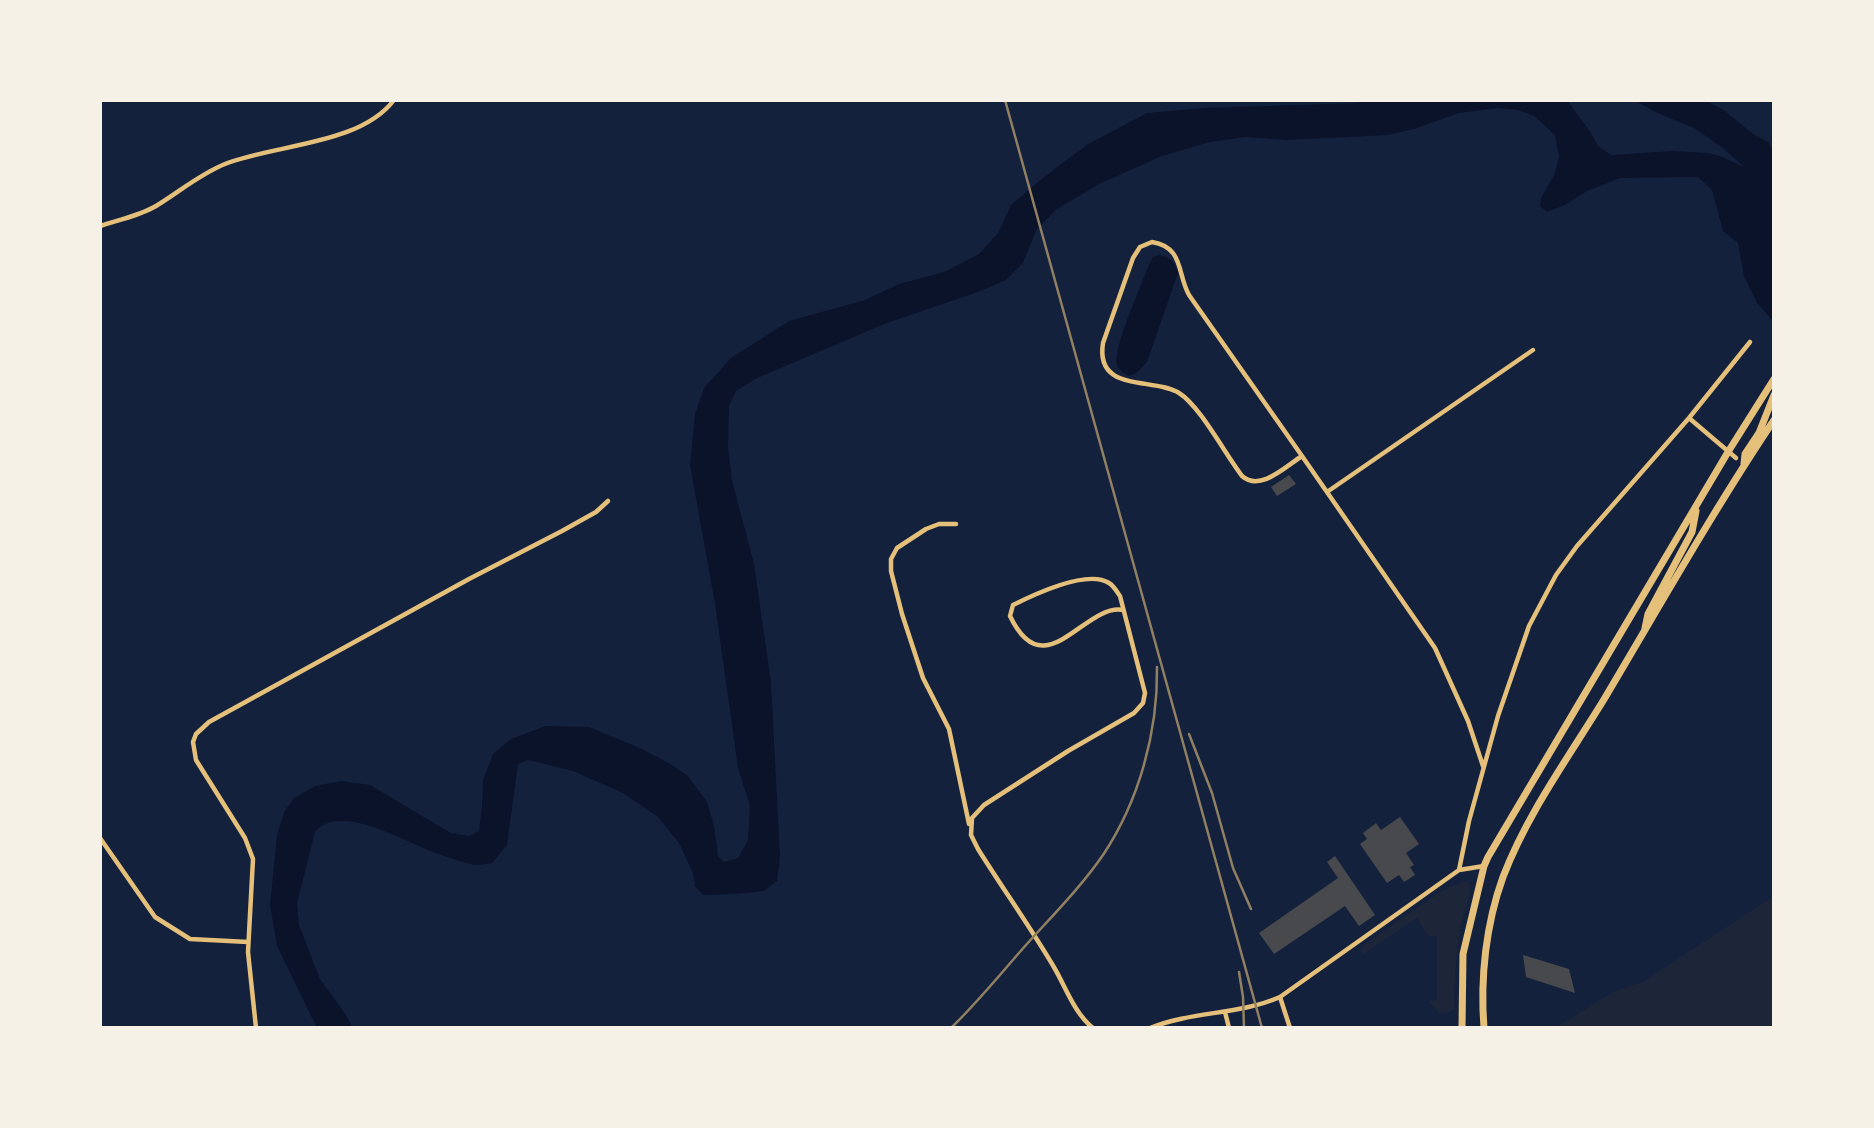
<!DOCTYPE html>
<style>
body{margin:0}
#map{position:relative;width:1874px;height:1128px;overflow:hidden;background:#14213d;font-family:"Exo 2",sans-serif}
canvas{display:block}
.frame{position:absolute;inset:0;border:102px solid #f6f1e7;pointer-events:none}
</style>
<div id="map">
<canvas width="1874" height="1128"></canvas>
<div class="frame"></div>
</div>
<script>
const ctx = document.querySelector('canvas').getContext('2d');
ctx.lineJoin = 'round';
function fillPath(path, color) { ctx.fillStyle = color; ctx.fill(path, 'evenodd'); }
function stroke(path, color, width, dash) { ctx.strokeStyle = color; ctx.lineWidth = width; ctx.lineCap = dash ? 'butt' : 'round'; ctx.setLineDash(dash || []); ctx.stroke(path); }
const green = new Path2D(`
 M1465 881 1469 882C1473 895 1464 912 1461 925 1456 953 1454 981 1454 1009L1449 1012 1439 1013 1428 1001 1437 1000V936H1428L1417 918 1362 955 1361 947 1443 890Z
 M1774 896V1028H1555L1615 991 1643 982Z`);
const water = new Path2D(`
 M1368 100H1567L1591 133 1598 146 1611 155 1673 151 1708 153 1723 157 1744 167 1723 148 1694 128 1655 112 1634 100H1705L1725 111 1753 134 1768 142 1774 153V322L1757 303 1744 276 1738 243 1723 231 1712 190 1698 177 1620 178 1587 191 1565 205 1547 212 1540 206 1541 198 1554 175 1559 157 1555 135 1534 116 1518 110 1497 108 1459 113 1414 129 1388 135 1287 140 1245 137 1210 142 1162 156 1099 184 1057 209 1037 229 1023 263 1006 280 978 292 887 323 757 378 736 391 729 406 728 447 732 480 754 564 771 682 780 857 777 881 764 891 736 894 703 895 695 886 693 873 679 843 658 817 623 793 573 771 528 760 518 764 507 845 492 863C485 864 477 866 470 864 458 861 445 856 433 852 405 842 340 802 315 832L297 903 299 925 320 979 346 1015 353 1028H317L277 946 270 905 277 835 284 812 294 798 315 786 341 781 370 785 451 833 469 836 479 831 482 806 483 780 493 754 511 739 546 726 589 727 640 748 672 765 688 776 707 802 714 825 718 856 724 862 738 858 748 840 750 806 738 768 715 604 690 465 695 414 704 388 731 358 789 321 865 300 899 284 944 272 979 254 998 233 1011 205 1044 177 1088 144 1147 113 1205 108 1357 103Z
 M1159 255C1170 257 1175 262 1178 273L1147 362 1137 373 1129 376C1124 373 1119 371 1117 365 1113 348 1141 286 1148 267L1153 257Z`);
const building = new Path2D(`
 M1289 475 1296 484 1277 496 1271 487Z
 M1400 817 1419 844 1406 853 1414 865 1410 867 1415 875 1404 882 1399 875 1387 883 1360 844 1367 839 1363 833 1376 823 1381 830Z
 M1335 856 1375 915 1359 926 1345 906 1274 954 1259 933 1338 878 1327 862Z
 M1523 955 1569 969 1575 993 1526 977Z`);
const minor = new Path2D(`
 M100 226C118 220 139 216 156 206 179 192 200 174 225 164 276 144 360 145 394 100
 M1152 242C1184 247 1177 274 1189 295L1302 456C1285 467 1260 492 1242 476 1225 454 1200 406 1179 393 1153 377 1095 393 1103 343L1133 258 1140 247Z
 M1689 418 1736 458
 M1302 456 1435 648 1468 721 1483 766
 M1327 492 1533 350
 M956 524H939L926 529 897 548 891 559V571L902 614 923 678 949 729 969 824
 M100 838 155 917 190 939 248 942
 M1459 870 1484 866
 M1280 997 1290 1028
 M1225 1012 1229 1028
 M256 1028 248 952 253 859 245 838 196 760 193 742 196 734 209 722 469 579 562 531 596 512 608 501
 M1093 1028C1075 1014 1066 988 1055 969 1031 928 1003 889 978 849L971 835 972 818 984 805 1068 751 1134 713 1143 703 1145 693 1120 596C1117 592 1114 586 1109 583 1087 569 1035 594 1013 605L1010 616C1045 689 1084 603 1123 610
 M1150 1028C1192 1011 1239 1015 1280 997L1459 870 1469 821 1498 716 1529 626 1556 575 1577 546 1689 418 1750 342`);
const trunk = new Path2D(`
 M1744 464 1745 454 1759 433 1774 395
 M1645 628 1648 614 1692 532 1696 511
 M1462 1028 1463 954 1484 866 1488 857 1728 452 1774 379
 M1484 1028C1480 978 1486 924 1503 877 1527 814 1568 758 1603 701 1659 607 1713 511 1774 420`);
const rail = new Path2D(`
 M1005 100 1262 1028
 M1189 734 1212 793 1233 868 1251 909
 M1239 972 1243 997 1244 1028
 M951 1028C978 1002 1002 972 1026 945 1052 916 1081 887 1103 855 1139 801 1158 732 1157 667`);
fillPath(green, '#1d2539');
fillPath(water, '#0b132b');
fillPath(building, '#48494c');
stroke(minor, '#e5c07b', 4.5);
stroke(trunk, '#e5c07b', 7);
stroke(rail, '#918062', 2.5);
</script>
